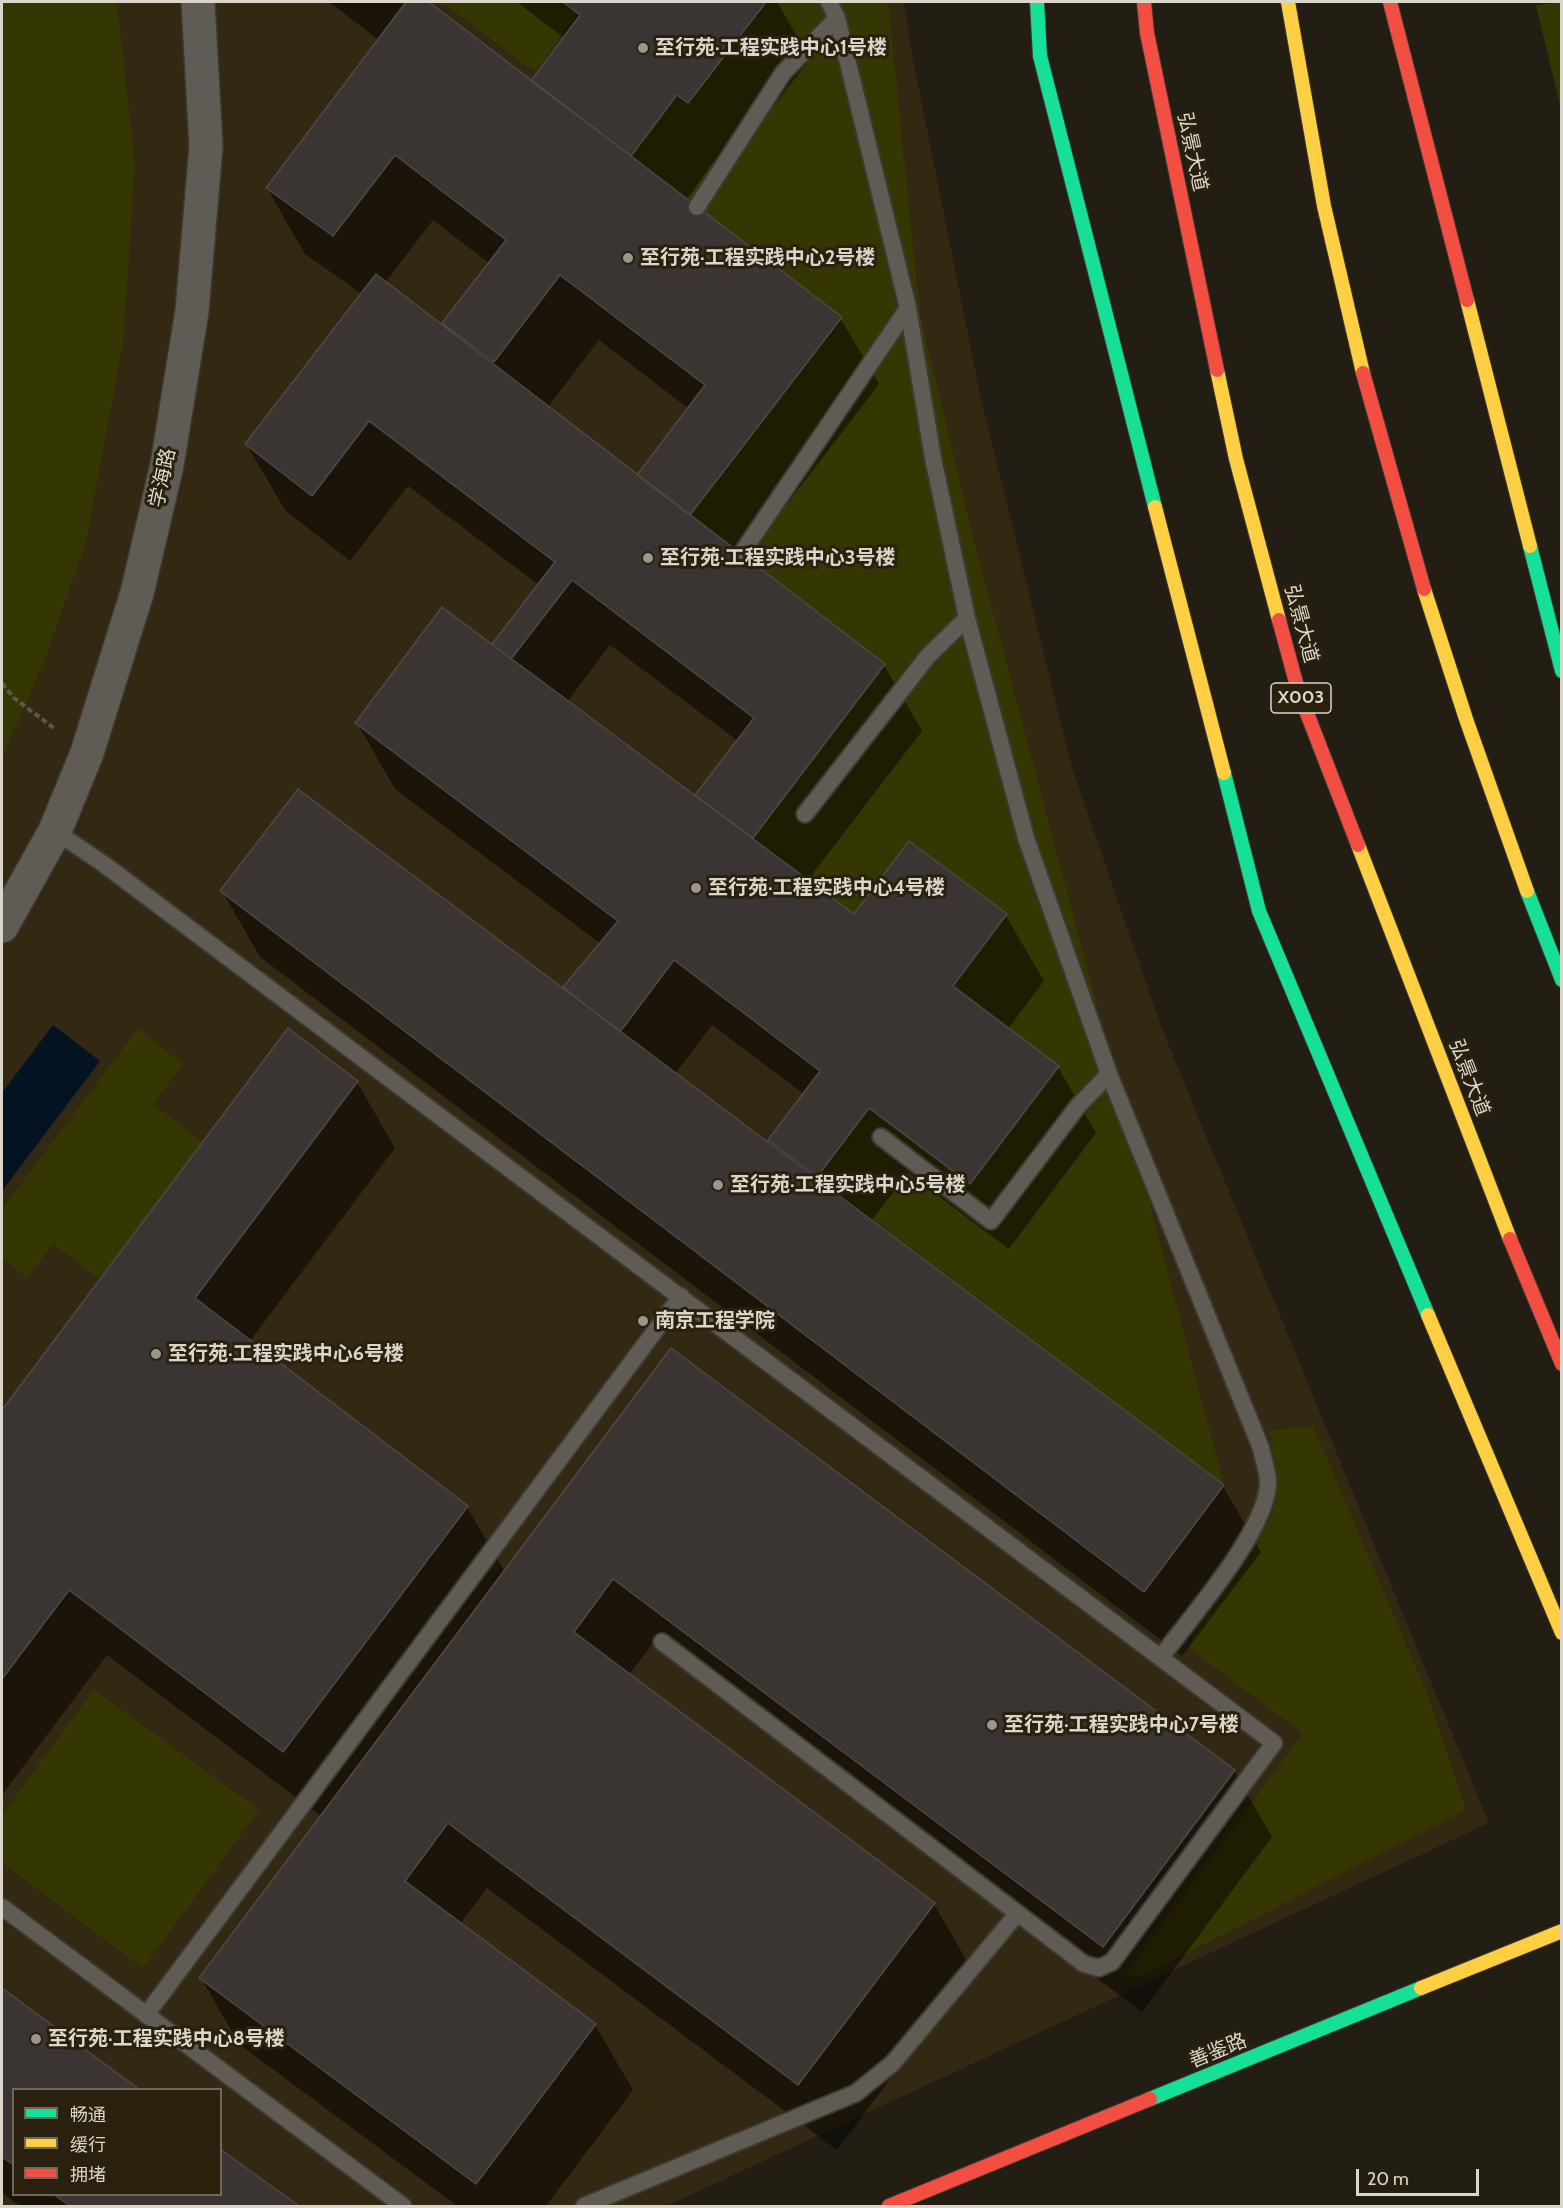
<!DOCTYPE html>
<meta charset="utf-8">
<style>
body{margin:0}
#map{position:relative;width:1563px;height:2208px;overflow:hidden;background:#231e14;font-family:Cabin,"Noto Sans SC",sans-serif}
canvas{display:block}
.frame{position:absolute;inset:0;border:3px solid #dbd6ca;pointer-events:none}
.legend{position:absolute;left:12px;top:2088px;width:210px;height:108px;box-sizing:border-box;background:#29210e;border:2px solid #706959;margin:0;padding:8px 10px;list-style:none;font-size:18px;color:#dbd6ca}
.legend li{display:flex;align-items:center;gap:12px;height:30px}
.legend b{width:30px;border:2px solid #706959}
.scale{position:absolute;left:1356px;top:2169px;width:123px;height:27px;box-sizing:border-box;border:3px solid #dbd6ca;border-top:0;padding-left:8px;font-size:18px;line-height:21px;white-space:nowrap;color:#dbd6ca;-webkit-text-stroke:4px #29210e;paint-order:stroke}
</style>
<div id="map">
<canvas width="1563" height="2208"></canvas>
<div class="frame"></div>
<ul class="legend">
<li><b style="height:8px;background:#16e098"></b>畅通</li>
<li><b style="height:8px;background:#ffcf43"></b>缓行</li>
<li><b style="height:8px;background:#f24e42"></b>拥堵</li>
</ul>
<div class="scale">20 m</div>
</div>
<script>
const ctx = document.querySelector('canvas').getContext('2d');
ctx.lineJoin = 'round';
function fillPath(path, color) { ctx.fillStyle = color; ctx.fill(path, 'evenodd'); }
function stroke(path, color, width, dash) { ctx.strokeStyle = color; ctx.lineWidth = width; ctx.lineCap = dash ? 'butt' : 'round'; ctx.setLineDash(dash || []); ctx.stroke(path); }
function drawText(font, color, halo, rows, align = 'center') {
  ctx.font = font + ' Cabin,"Noto Sans SC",sans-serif'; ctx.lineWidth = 6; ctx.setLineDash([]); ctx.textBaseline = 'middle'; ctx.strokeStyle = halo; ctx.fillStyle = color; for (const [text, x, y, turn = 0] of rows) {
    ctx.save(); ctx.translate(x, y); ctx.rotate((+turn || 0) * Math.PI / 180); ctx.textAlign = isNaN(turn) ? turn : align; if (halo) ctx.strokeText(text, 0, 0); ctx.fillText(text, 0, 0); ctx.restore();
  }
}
const built = new Path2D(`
 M2 2H904L911 49 981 399 1072 768 1162 1029 1489 1823 667 2206H2ZM14 2090H220V2194H14Z`);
const green = new Path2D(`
 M2 2H117L135 164 123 343 86 542 45 659 2 758Z
 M442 2H563L578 13 535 72Z
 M766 2H888L920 315 973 537 1224 1485 817 1177 1007 914 909 841 854 914 753 838 884 664 690 515 841 317 631 156 677 95 688 103Z
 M1561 2H1562L1561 109 1536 5Z
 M138 1029 183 1064 153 1104 204 1143 100 1279 53 1244 27 1278 2 1258V1209Z
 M1313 1426 1428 1696 1466 1810 1140 1977 1124 1976 1303 1733 1190 1649 1193 1632 1272 1515 1279 1482 1269 1431Z
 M94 1690 259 1810 143 1968 2 1863V1815Z`);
const water = new Path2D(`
 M53 1025 100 1061 2 1191V1093Z`);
const shadow = new Path2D(`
 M329 2H427L531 83 564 38 517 2H777L810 59 726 168 715 160 686 200 840 318 879 384 745 559 884 665 922 731 807 881 854 916 909 843 1006 916 1044 981 1008 1029 1058 1067 1096 1133 1009 1249 908 1173 872 1220 1223 1486 1261 1552 1182 1656 260 957 222 891 563 990 601 944 395 789 357 723 493 647 539 585 408 486 350 561 285 510 247 445 362 294 305 254 267 188 379 40ZM433 220 490 264 443 325 385 283ZM599 340 689 409 637 477 548 407ZM610 645 738 741 695 797 567 702ZM712 1025 804 1094 769 1142 675 1074Z
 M289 1030 357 1082 395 1148 250 1341 467 1507 505 1572 671 1350 1234 1771 1272 1837 1142 2012 652 1644 629 1675 934 1904 972 1970 837 2150 487 1888 460 1924 595 2025 633 2090 546 2206H457L239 2044 201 1978 322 1817 107 1655 2 1795V1412Z
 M2 1990 137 2090H14V2194H220V2151L296 2206H20L2 2193Z`);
const building = new Path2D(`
 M406 2H429L842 317 690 515 637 475 705 385 560 275 494 362 442 323 506 240 395 155 333 236 266 188Z
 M563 2H766L688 103 677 95 631 156 531 81 580 15Z
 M376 274 885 664 753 838 695 795 754 718 572 580 511 659 492 644 555 562 369 421 312 496 245 444Z
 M442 607 854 914 909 841 1007 914 953 986 1059 1066 970 1184 869 1108 817 1177 768 1140 820 1071 674 960 620 1032 563 987 618 921 355 723Z
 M298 789 1224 1485 1144 1592 220 891Z
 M288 1028 358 1081 195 1298 468 1506 283 1752 69 1590 2 1679V1410Z
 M671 1348 1235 1770 1103 1947 613 1579 574 1632 935 1903 798 2085 448 1823 405 1881 596 2024 476 2184 199 1978Z
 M2 1988 140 2090H14V2165L2 2157Z
 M220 2149 299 2206H70L53 2194H220Z`);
const path = new Path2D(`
 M2 683 14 698 55 729`);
const lane = new Path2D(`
 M829 2 837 18 908 308 933 458 967 618 1026 838 1109 1074 1261 1448C1263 1458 1267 1470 1268 1480 1270 1528 1190 1618 1161 1657
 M697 207 783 73 837 18
 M741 554 908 308
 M805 814 928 656 967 618
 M55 831 105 865 1274 1743 1112 1962 1099 1968 1084 1964 662 1642
 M881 1137 991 1221 1078 1106 1109 1074
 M2 1907 403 2206
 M146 2015 681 1296
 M584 2206 856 2093 893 2063 1017 1914`);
const street = new Path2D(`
 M2 926 55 831 87 753 137 593 167 465 192 311 206 146 198 2`);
const fast = new Path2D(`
 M1037 2 1040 56 1155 507
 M1530 546 1562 671
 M1224 773 1259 911 1428 1315
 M1527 891 1562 980
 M1150 2099 1421 1988`);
const slow = new Path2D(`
 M1288 2 1324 206 1363 373
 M1467 300 1530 546
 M1217 370 1236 459 1279 620
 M1155 507 1224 773
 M1424 589 1466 719 1527 891
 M1358 845 1510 1239
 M1428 1315 1562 1633
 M1421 1988 1562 1931`);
const jam = new Path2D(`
 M1144 2 1147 33 1217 370
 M1390 2 1467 300
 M1363 373 1424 589
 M1279 620 1298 690 1358 845
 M1510 1239 1562 1364
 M889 2206 1150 2099`);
const markers = [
 [643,48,6,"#9b968a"],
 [628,258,6,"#9b968a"],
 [648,558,6,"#9b968a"],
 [696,888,6,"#9b968a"],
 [718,1185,6,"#9b968a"],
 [643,1321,6,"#9b968a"],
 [156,1354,6,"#9b968a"],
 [992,1725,6,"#9b968a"],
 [36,2039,6,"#9b968a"]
];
const shields = [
 [1301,698,60]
];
const shieldNames = [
 ["X003",1301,698]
];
const poiNames = [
 ["至行苑·工程实践中心1号楼",655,48],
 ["至行苑·工程实践中心2号楼",640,258],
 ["至行苑·工程实践中心3号楼",660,558],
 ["至行苑·工程实践中心4号楼",708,888],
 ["至行苑·工程实践中心5号楼",730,1185],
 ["南京工程学院",655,1321],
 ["至行苑·工程实践中心6号楼",168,1354],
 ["至行苑·工程实践中心7号楼",1004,1725],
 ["至行苑·工程实践中心8号楼",48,2039]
];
const streetNames = [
 ["弘景大道",1192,152,78],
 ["学海路",163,478,-78],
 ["弘景大道",1301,624,75],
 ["弘景大道",1469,1078,69],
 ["善鉴路",1218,2051,-22]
];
fillPath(built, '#332811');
fillPath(green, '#353703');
fillPath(water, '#031321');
fillPath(shadow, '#0007');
fillPath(building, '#3a3533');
stroke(building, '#4d4947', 1.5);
stroke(lane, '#3d3a32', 20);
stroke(street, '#3d3a32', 36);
stroke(fast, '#3d3a32', 16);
stroke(slow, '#3d3a32', 16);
stroke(jam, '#3d3a32', 16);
stroke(path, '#5a5650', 4, [6, 3]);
stroke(lane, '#5f5c55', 16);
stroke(street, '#5f5c55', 33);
stroke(fast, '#16e098', 14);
stroke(slow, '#ffcf43', 14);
stroke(jam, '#f24e42', 14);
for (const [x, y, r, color] of markers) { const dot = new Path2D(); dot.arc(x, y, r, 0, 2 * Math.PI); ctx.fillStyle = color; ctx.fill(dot); stroke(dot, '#29210e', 2); }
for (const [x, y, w] of shields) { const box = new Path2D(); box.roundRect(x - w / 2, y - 15, w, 30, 4.5); ctx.fillStyle = '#29210e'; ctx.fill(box); stroke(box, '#dbd6ca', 1.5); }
drawText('bold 18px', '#dbd6ca', null, shieldNames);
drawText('bold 20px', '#dbd6ca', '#29210e', poiNames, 'left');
drawText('20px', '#dbd6ca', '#29210e', streetNames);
</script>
